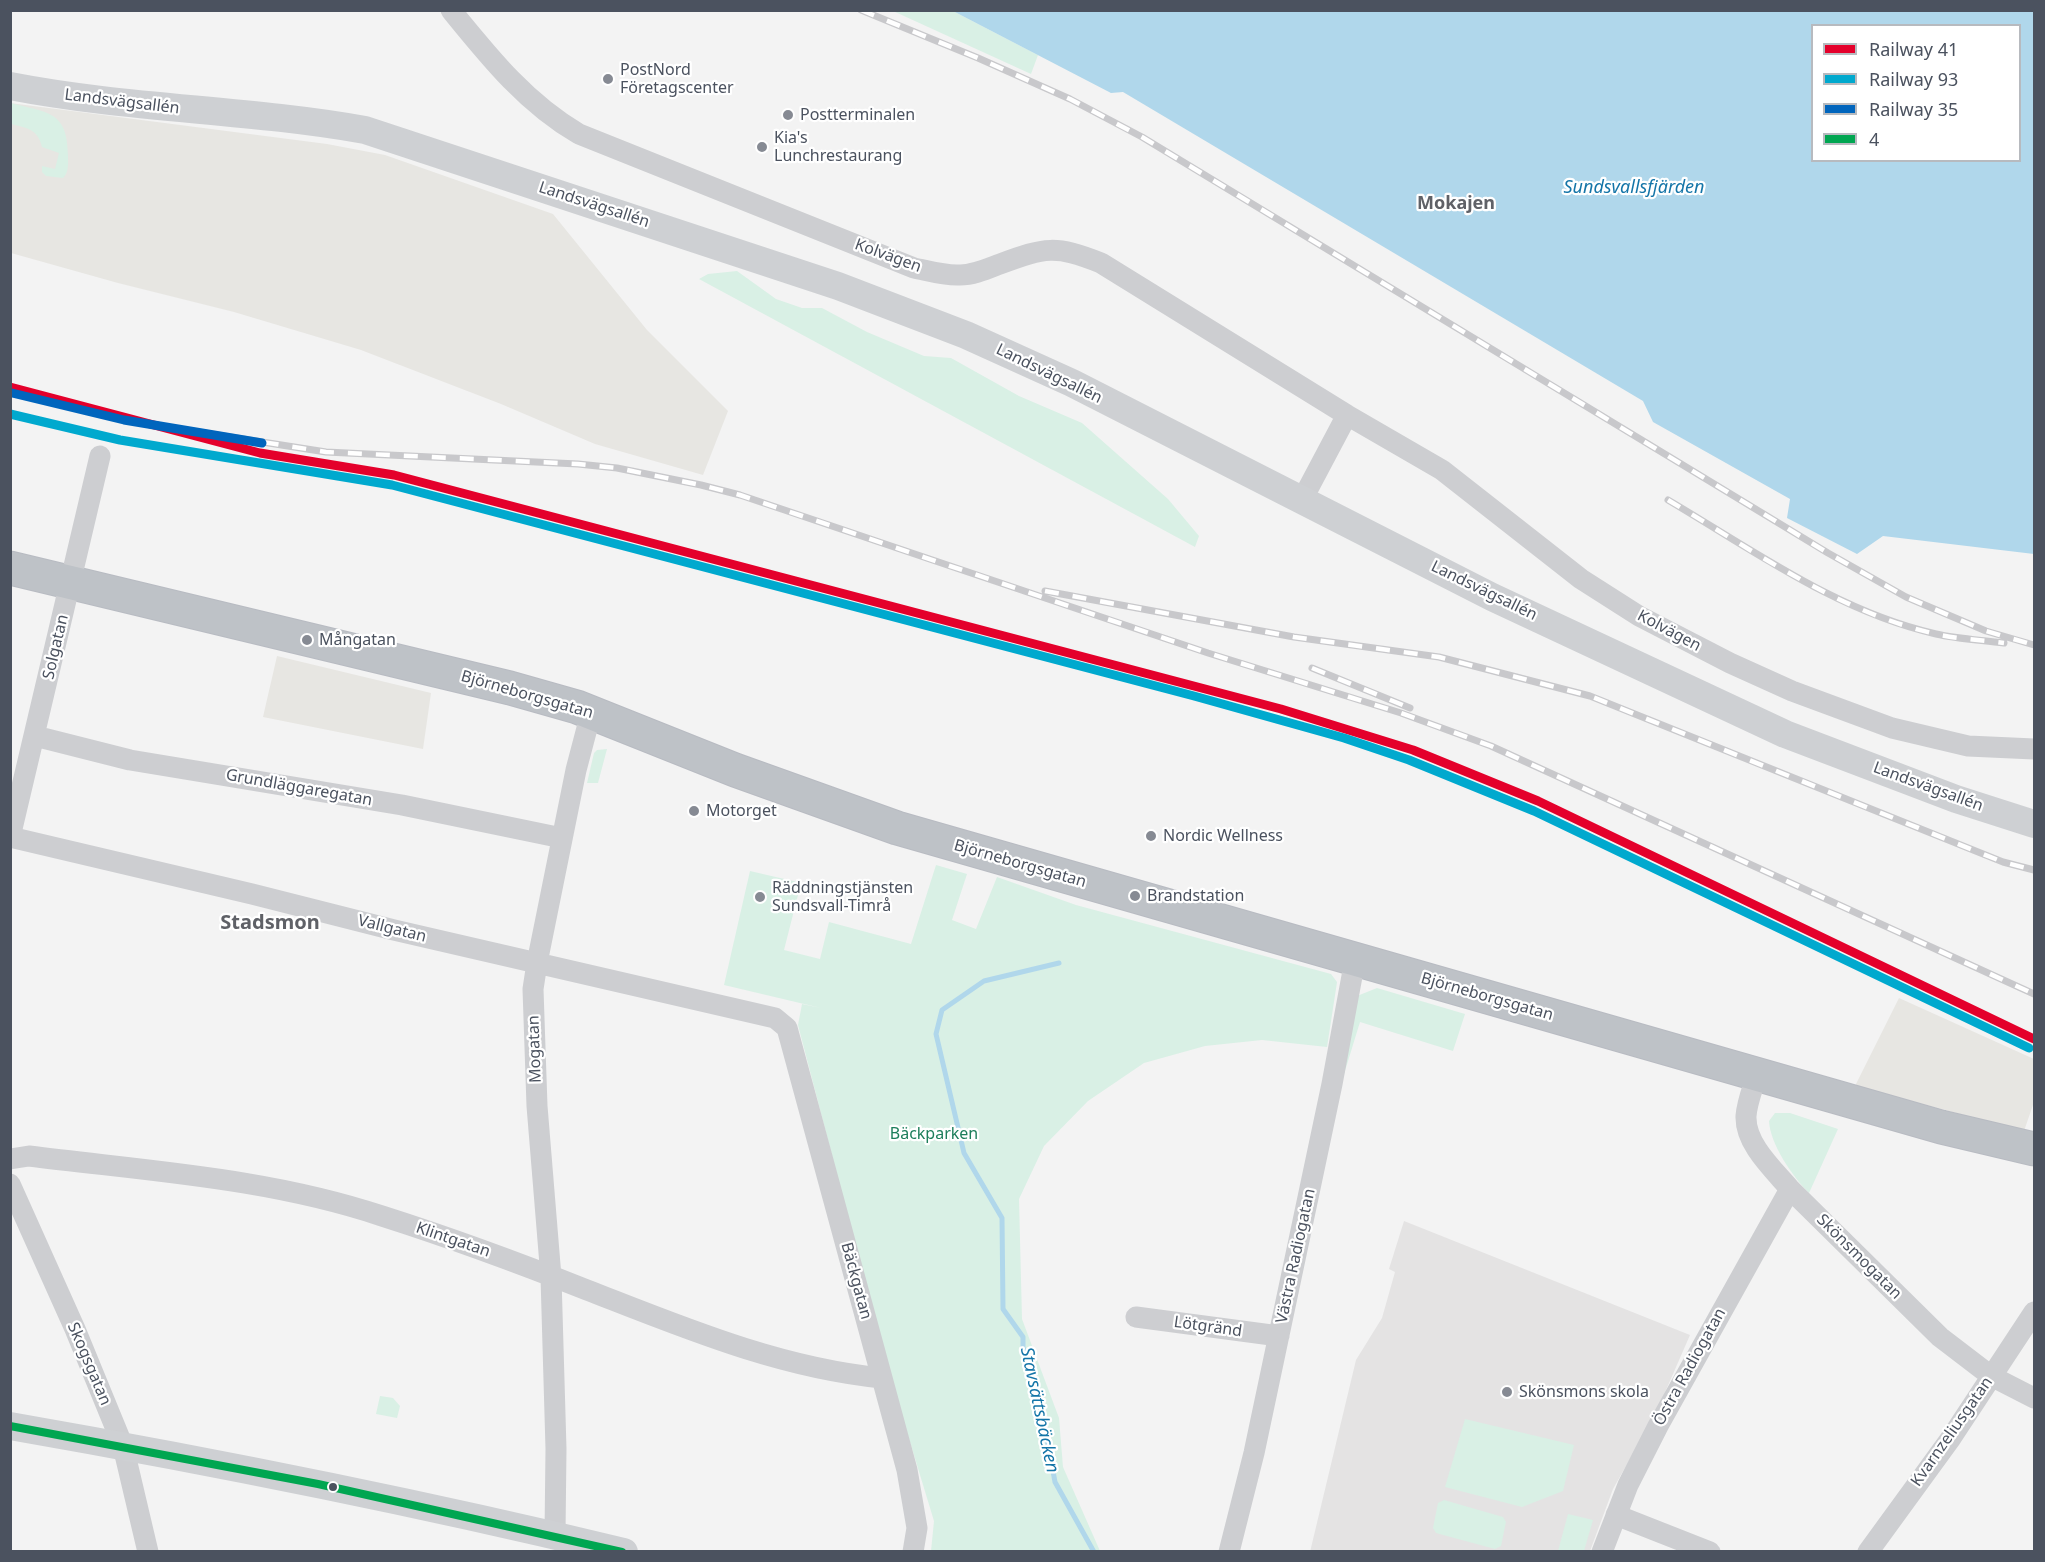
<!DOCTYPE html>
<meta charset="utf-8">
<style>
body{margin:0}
#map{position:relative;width:2045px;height:1562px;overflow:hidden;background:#f3f3f3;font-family:"Noto Sans",sans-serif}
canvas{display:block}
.frame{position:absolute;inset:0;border:12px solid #4b525f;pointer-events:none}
.legend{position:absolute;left:1811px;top:24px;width:210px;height:138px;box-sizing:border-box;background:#fff;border:2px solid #b7babf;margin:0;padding:8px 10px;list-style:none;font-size:18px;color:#4b525f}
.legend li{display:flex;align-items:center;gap:12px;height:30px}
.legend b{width:30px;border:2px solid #b7babf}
</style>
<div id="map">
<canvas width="2045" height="1562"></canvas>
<div class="frame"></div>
<ul class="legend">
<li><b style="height:8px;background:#e4002b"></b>Railway 41</li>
<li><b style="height:8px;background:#00a9ce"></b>Railway 93</li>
<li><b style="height:8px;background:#0065bd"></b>Railway 35</li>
<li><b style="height:8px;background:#00a651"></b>4</li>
</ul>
</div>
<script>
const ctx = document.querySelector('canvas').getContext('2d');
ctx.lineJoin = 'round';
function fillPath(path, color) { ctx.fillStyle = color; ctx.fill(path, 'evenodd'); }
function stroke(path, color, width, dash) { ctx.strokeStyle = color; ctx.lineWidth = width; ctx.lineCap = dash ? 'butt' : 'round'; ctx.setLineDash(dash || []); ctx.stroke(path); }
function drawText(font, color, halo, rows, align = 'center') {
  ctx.font = font + ' "Noto Sans",sans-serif'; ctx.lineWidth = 4.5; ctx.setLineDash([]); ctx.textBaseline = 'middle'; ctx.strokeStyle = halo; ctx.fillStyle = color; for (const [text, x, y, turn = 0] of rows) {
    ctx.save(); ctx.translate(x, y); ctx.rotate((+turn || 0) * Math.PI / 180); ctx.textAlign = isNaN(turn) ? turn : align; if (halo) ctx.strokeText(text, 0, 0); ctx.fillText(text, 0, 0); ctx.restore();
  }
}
const commercial = new Path2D(`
 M10 103 327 144 385 155 553 214 647 330 728 411 703 475 595 444 501 404 361 350 234 312 118 283 11 253Z
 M277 656 431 693 423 749 263 717Z
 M1899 998 2034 1059V1102L2024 1131 1855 1086Z`);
const education = new Path2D(`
 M1404 1221 1690 1335 1656 1413 1613 1489 1590 1551 1310 1552 1356 1360 1382 1318 1395 1272 1389 1269Z`);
const green = new Path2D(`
 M893 11H953L1038 55 1031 74Z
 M11 103C47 113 68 110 68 156 68 164 69 172 63 178L46 176 42 172V166L55 169 59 153 42 147C38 129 27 128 11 124Z
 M737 271 776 299 802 308H822L867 332 924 356 951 358 1019 396 1082 423 1168 499 1199 536 1195 547 699 279 708 274Z
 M607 749 598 783H587L594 753 597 750Z
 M936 865 967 874 952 920 976 929 997 877 1076 905 1331 974 1337 982 1327 1047 1262 1040 1205 1046 1144 1063 1088 1101 1044 1146 1019 1199 1022 1319 1059 1418 1063 1467 1100 1551H931L934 1521 886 1363 798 1025 802 1004 821 1008 724 985 750 871 819 887 818 895 799 891 784 950 820 959 829 922 911 944Z
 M1377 988 1465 1014 1453 1051 1360 1022 1337 1097 1357 996Z
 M1775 1113H1790L1838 1129 1809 1193C1793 1177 1770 1144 1769 1121Z
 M380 1396 393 1398 400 1406 397 1418 376 1414Z
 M1465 1419 1574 1445 1563 1491 1522 1507 1445 1487Z
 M1444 1500 1503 1517 1506 1522 1501 1546 1495 1549 1436 1533 1433 1528 1438 1503Z
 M1568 1514 1593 1520 1584 1551H1558Z`);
const water = new Path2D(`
 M953 11H2034V554L1883 536 1857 554 1787 518 1790 499 1653 422 1643 401 1123 92 1111 93ZM1812 26H2020V160H1812Z`);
const stream = new Path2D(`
 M1059 963 984 981 942 1010 936 1034 964 1153 1002 1218 1003 1309 1023 1337V1347L1043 1417 1055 1482 1094 1552`);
const street = new Path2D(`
 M451 10C490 58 526 103 579 134L914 268C929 271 945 276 960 275 974 275 987 269 1000 264 1046 247 1055 245 1101 263L1347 415 1442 470 1581 579 1639 616 1730 663 1792 691 1892 728 1968 746 2034 749
 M1302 500 1347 415
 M35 736 130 760 402 805 562 838
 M10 837 252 894 394 930 775 1018 787 1028 907 1470 917 1528 913 1552
 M10 837 100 456
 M1757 1074C1753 1088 1747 1102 1746 1116 1745 1144 1773 1169 1790 1189L1940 1337 1991 1376 2034 1398
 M10 1159 29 1156C147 1171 268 1178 382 1216 451 1238 519 1263 587 1290 682 1327 779 1368 882 1378
 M10 1184 75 1329 123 1446 148 1552
 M1136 1317 1279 1336
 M1616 1515 1710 1552
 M555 1534 556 1449 551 1277 537 1106 533 989 537 963 576 770 591 713
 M1229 1552 1254 1453 1332 1084 1355 960
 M1602 1552 1628 1485 1658 1426 1790 1189
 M1868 1552 1951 1438 2034 1312`);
const secondary = new Path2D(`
 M10 86C128 109 247 109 365 130L838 286 966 335 1072 383 1492 597 1785 734 1956 799 2034 824
 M10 1426C216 1462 421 1503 624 1552`);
const highway = new Path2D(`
 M10 568 510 688 577 707 735 770 897 828 1941 1127 2034 1149`);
const rail = new Path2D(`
 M861 10 978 58 1070 99 1142 137 1828 553 1906 597 1986 631 2034 645
 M154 425 326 452 578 464 617 468 701 485 740 495 1208 653 1401 713 1491 746 2034 994
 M1668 500C1753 550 1838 612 1936 634 1958 639 1981 640 2004 643
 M1045 591 1294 637 1439 657 1590 696 2003 862 2034 870
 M1312 668 1410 708`);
const bus1 = new Path2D(`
 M10 1426 318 1484 622 1552`);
const rail1 = new Path2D(`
 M10 387 260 453 394 475 1281 709 1413 750 1538 801 2034 1039`);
const rail2 = new Path2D(`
 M10 414 120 440 392 485 1194 696 1344 738 1409 760 1534 811 2029 1048`);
const rail3 = new Path2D(`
 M12 393 124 420 262 443`);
const markers = [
 [608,79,6,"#868a93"],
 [788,115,6,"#868a93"],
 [762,147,6,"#868a93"],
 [307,640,6,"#868a93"],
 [694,811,6,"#868a93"],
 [1151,836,6,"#868a93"],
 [1135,896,6,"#868a93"],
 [760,897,6,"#868a93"],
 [1507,1392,6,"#868a93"],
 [333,1487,5,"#4b525f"]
];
const poiNames = [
 ["PostNord",620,70],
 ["Företagscenter",620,88],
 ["Postterminalen",800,115],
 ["Kia's",774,138],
 ["Lunchrestaurang",774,156],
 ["Mångatan",319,640],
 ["Motorget",706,811],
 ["Nordic Wellness",1163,836],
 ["Räddningstjänsten",772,888],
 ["Sundsvall-Timrå",772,906],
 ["Brandstation",1147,896],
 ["Skönsmons skola",1519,1392]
];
const streetNames = [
 ["Landsvägsallén",122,102,7],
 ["Landsvägsallén",594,205,18],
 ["Kolvägen",888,256,20],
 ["Landsvägsallén",1049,374,26],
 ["Landsvägsallén",1484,591,26],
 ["Kolvägen",1669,631,28],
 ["Solgatan",56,647,-77],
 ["Björneborgsgatan",527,695,16],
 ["Landsvägsallén",1928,787,20],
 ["Grundläggaregatan",299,788,10],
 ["Björneborgsgatan",1020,864,16],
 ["Vallgatan",392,929,14],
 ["Björneborgsgatan",1487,997,16],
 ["Mogatan",535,1049,-92],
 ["Klintgatan",453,1240,19],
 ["Västra Radiogatan",1296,1256,-78],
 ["Skönsmogatan",1859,1257,45],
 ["Bäckgatan",856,1281,75],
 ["Lötgränd",1208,1327,8],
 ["Skogsgatan",89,1364,67],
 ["Östra Radiogatan",1690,1367,-61],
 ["Kvarnzeliusgatan",1952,1432,-55]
];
const parkNames = [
 ["Bäckparken",934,1134]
];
const waterNames = [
 ["Sundsvallsfjärden",1634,188],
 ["Stavsättsbäcken",1039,1410,78]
];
const neighbourhoodNames = [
 ["Mokajen",1456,204]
];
const quarterNames = [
 ["Stadsmon",270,923]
];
fillPath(commercial, '#e7e6e2');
fillPath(education, '#e4e3e3');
fillPath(green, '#d9f0e5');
fillPath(water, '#b0d7eb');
stroke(stream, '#b0d7eb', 5);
stroke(highway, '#b8bbc2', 35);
stroke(street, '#cdced1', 21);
stroke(secondary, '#ced0d3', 28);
stroke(highway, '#bec2c7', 33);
stroke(rail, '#c8c8cb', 7);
stroke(rail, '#fff', 4.5, [14]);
stroke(bus1, '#00a651', 8);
stroke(rail1, '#e4002b', 9);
stroke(rail2, '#00a9ce', 9);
stroke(rail3, '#0065bd', 9);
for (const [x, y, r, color] of markers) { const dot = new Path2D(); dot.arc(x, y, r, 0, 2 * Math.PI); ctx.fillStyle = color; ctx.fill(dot); stroke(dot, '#fff', 2); }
drawText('16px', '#4b525f', '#fff', poiNames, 'left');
drawText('16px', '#4b525f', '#fff', streetNames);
drawText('16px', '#1d7e5b', '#fff', parkNames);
drawText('italic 18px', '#1475a8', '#fff', waterNames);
drawText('bold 18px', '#5f6167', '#fff', neighbourhoodNames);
drawText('bold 20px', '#5f6167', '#fff', quarterNames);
</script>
